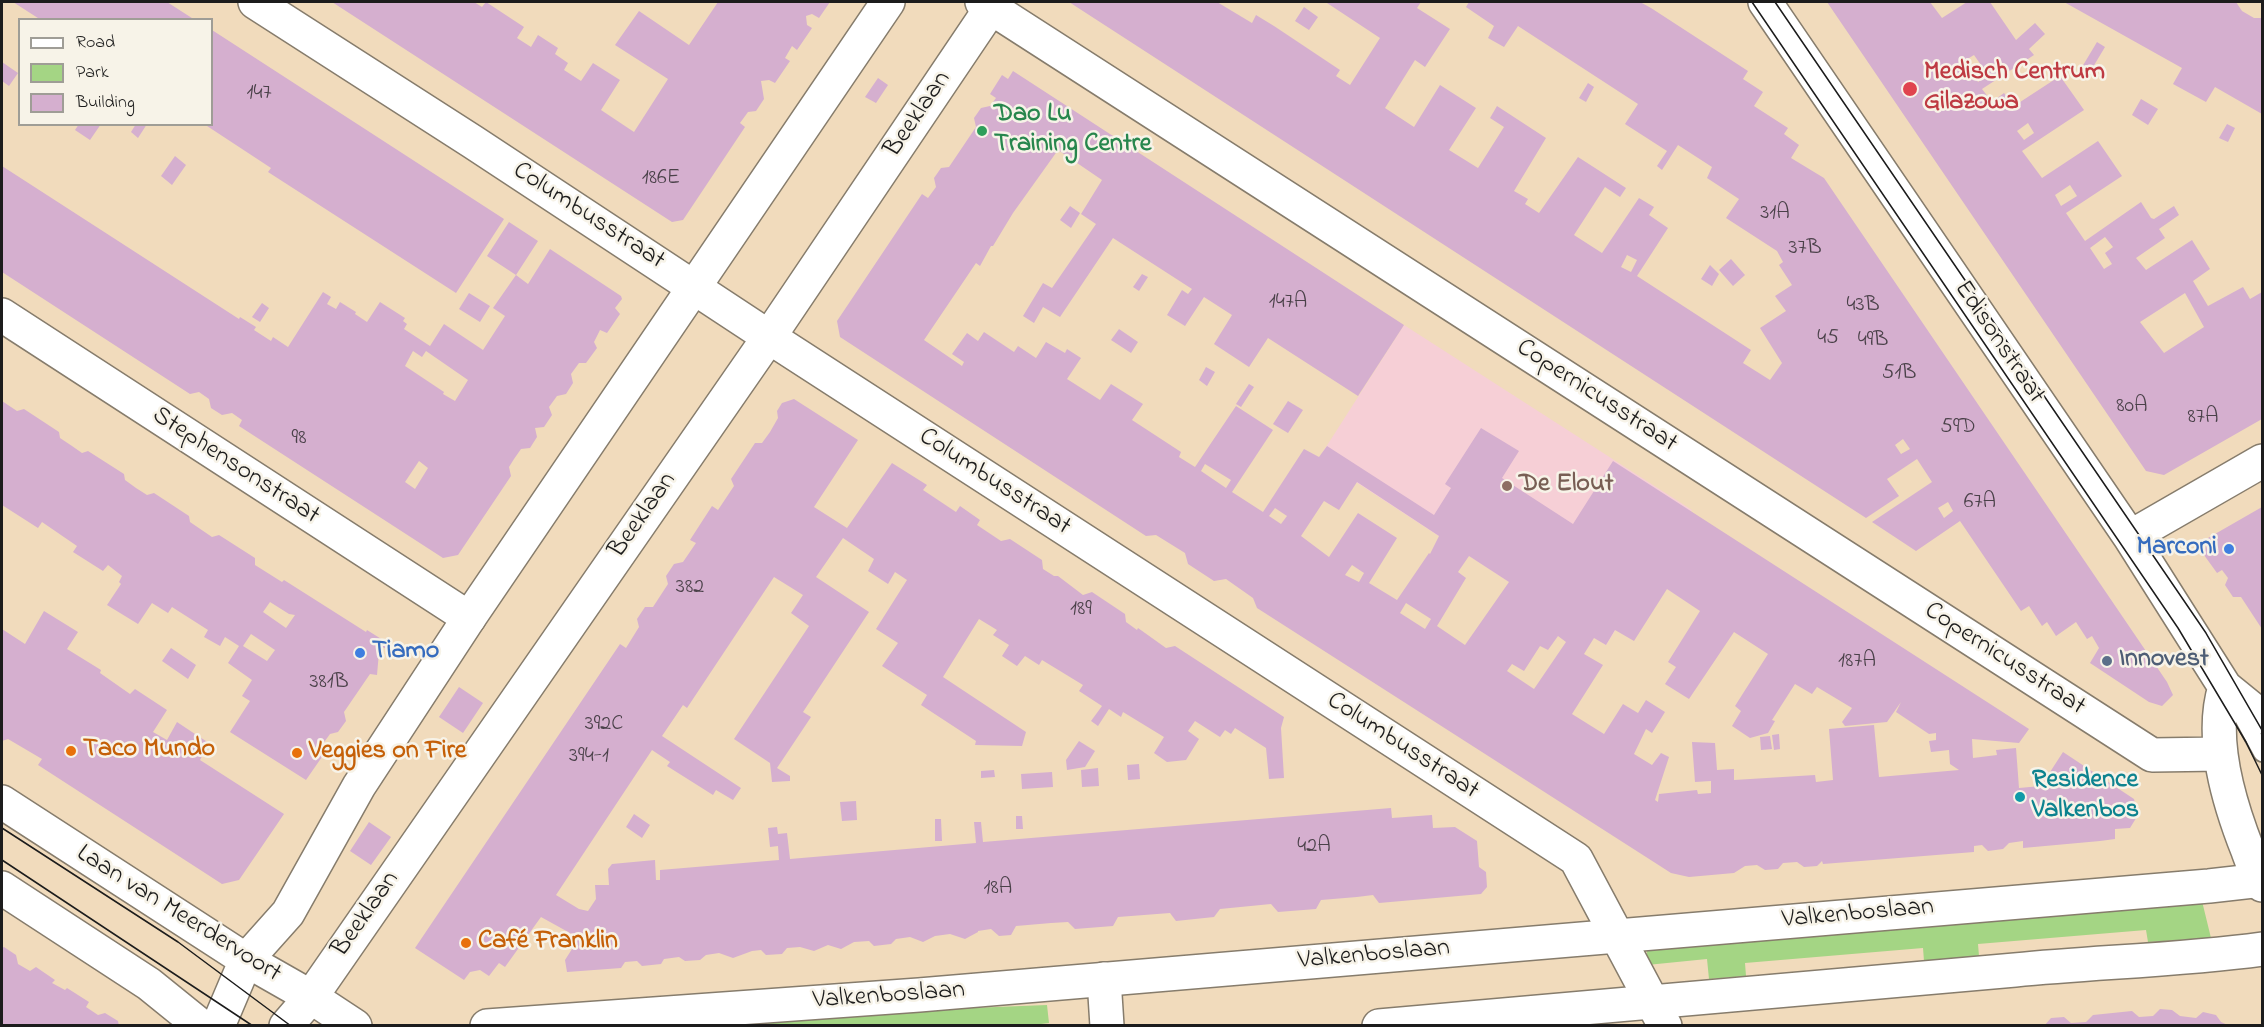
<!DOCTYPE html>
<meta charset="utf-8">
<style>
body{margin:0}
#map{position:relative;width:2264px;height:1027px;overflow:hidden;background:#f1dbbc;font-family:"Indie Flower",sans-serif}
canvas{display:block}
.frame{position:absolute;inset:0;border:3px solid #1c1c1c;pointer-events:none}
.legend{position:absolute;left:18px;top:18px;width:195px;height:108px;box-sizing:border-box;background:#f7f3e8;border:2px solid #9f9d96;margin:0;padding:8px 10px;list-style:none;font-size:18px;color:#1c1c1c}
.legend li{display:flex;align-items:center;gap:12px;height:30px}
.legend b{width:30px;border:2px solid #9f9d96}
</style>
<div id="map">
<canvas width="2264" height="1027"></canvas>
<div class="frame"></div>
<ul class="legend">
<li><b style="height:8px;background:#fff"></b>Road</li>
<li><b style="height:16px;background:#a4d584"></b>Park</li>
<li><b style="height:16px;background:#d5afcf"></b>Building</li>
</ul>
</div>
<script>
const ctx = document.querySelector('canvas').getContext('2d');
ctx.lineJoin = 'round';
function fillPath(path, color) { ctx.fillStyle = color; ctx.fill(path, 'evenodd'); }
function stroke(path, color, width, dash) { ctx.strokeStyle = color; ctx.lineWidth = width; ctx.lineCap = dash ? 'butt' : 'round'; ctx.setLineDash(dash || []); ctx.stroke(path); }
function drawText(font, color, halo, rows, align = 'center') {
  ctx.font = font + ' "Indie Flower",sans-serif'; ctx.lineWidth = 5; ctx.setLineDash([]); ctx.textBaseline = 'middle'; ctx.strokeStyle = halo; ctx.fillStyle = color; for (const [text, x, y, turn = 0] of rows) {
    ctx.save(); ctx.translate(x, y); ctx.rotate((+turn || 0) * Math.PI / 180); ctx.textAlign = isNaN(turn) ? turn : align; if (halo) ctx.strokeText(text, 0, 0); ctx.fillText(text, 0, 0); ctx.restore();
  }
}
const built = new Path2D(`
 M1404 325 1692 510 1606 645 1319 458Z`);
const green = new Path2D(`
 M2201 897 2211 938 2148 942 2146 930 1978 944 1979 956 1924 961 1923 948 1745 963 1746 976 1709 979 1707 959 1647 965V950Z
 M1047 1005 1049 1023 1025 1026H759L768 1025 767 1016Z`);
const building = new Path2D(`
 M13 2H167L195 20H41Z
 M332 2H474L482 7 486 2 524 27 517 38 531 47 538 35 558 48 555 54 568 63 564 70 581 81 593 63 620 80 601 110 634 132 668 79 615 45 639 11 689 45 718 2H830L819 18 812 14 806 16 807 25 812 28 810 31 797 50 792 46 785 58 790 61 775 83 769 80 761 81 764 99 756 111 748 112 740 123 745 127 683 220 672 222Z
 M1069 2H1217L1252 23 1256 15 1274 26 1340 70 1336 76 1350 85 1380 38 1327 3 1329 2H1421L1417 8 1450 29 1425 67 1415 60 1385 108 1414 127 1440 85 1476 108 1449 150 1478 168 1504 127 1490 118 1497 106 1546 138 1514 191 1528 199 1525 204 1539 213 1578 157 1626 188 1620 197 1605 187 1574 235 1602 253 1639 198 1654 207 1649 215 1668 228 1637 276 1751 350 1743 363 1770 380 1782 363 1760 328 1786 311 1775 296 1792 285 1779 265 1783 262 1777 251 1726 218 1739 199 1707 178 1712 167 1678 145 1662 170 1657 166 1667 151 1625 124 1638 104 1518 26 1504 47 1488 38 1494 26 1466 7 1469 2H1640L1651 8 1748 71 1743 79 1763 92 1754 106 1788 128 1784 134 1799 145 1791 158 1824 178 2167 682 2173 695 2162 706 2149 702 2090 663 2099 648 2092 636 2087 639 2076 622 2056 636 2047 622 2042 626 2029 606 2021 611 1960 521 1916 551 1872 522 1932 482 1917 459 1887 479 1899 496 1866 518ZM1627 255 1637 260 1631 272 1621 267ZM1903 439 1910 449 1901 454 1895 445ZM1948 502 1953 511 1944 518 1938 508Z
 M1827 2H1930L1942 18 1967 2H1990L2016 40 2035 23 2045 34 2029 49 2034 55 1982 89 1992 102 2004 93 2014 106 2060 76 2084 110 2022 151 2042 178 2098 141 2122 176 2066 213 2085 241 2141 202 2151 218 2154 219 2174 206 2179 215 2159 229 2165 238 2136 258 2146 270 2192 240 2210 269 2193 281 2208 306 2243 287 2250 299 2262 292V419L2164 475 2146 471ZM1974 55 1988 75 1978 82 1964 61ZM2028 123 2034 133 2024 140 2017 131ZM2070 185 2077 196 2061 206 2055 195ZM2105 237 2113 247 2105 253 2112 264 2104 269 2090 248ZM2185 293 2204 327 2164 353 2140 322Z
 M2064 2H2236L2242 11 2254 18H2262V114L2215 87 2206 102 2173 84 2182 68Z
 M1304 7 1318 17 1309 30 1295 21Z
 M212 30 504 219 456 293 268 172 271 168 204 124H212Z
 M2097 42 2105 47 2090 72 2082 67Z
 M2 62 18 73 9 86 2 81Z
 M1013 71 1404 325 1358 396 1268 338 1249 367 1214 344 1232 315 1204 297 1185 326 1167 315 1182 290 1188 294 1192 289 1113 238 1060 317 1043 307 1034 323 1023 316 1043 283 1052 288 1096 224 1081 214 1102 180 1058 150 1013 213 993 246H991L980 266 976 263 924 340 962 366 964 362 952 354 967 333 978 341 984 332 1014 352 1018 346 1036 358 1046 342 1065 353 1067 349 1081 358 1067 379 1100 400 1111 384 1143 404 1132 420 1181 452 1179 457 1195 467 1236 406 1273 430 1232 492 1263 512 1304 449 1319 457 1327 446 1434 515 1451 488 1445 484 1481 428 1519 451 1502 478 1573 524 1613 461 2029 729 2019 743 1972 739 1973 758 1997 755 1996 750 2016 748 2019 788 2041 786 2063 752 2134 799 2138 815 2130 828 2115 829V839L2100 841 2023 848V841L2009 843 2003 849 1988 851 1982 845 1974 846V852L1823 864 1822 861 1817 866 1804 867 1797 862 1783 863 1778 869 1765 870 1757 865 1745 866 1734 873 1689 877 1671 873 1257 608 1253 598 1226 579 1214 581 1188 564 1185 553 1156 535 1146 536 840 337 837 321 922 194 928 198 936 187 934 178 941 168 949 167 976 127 974 118 981 108 990 106 996 98 990 94 1002 75 1008 79ZM1205 464 1231 480 1226 488 1201 471ZM1357 482 1439 536 1430 554 1429 553 1397 600 1369 583 1397 538 1358 513 1329 557 1301 536 1324 501 1339 510ZM1275 508 1287 516 1281 524 1269 516ZM1469 556 1509 582 1465 645 1437 626 1466 578 1458 572ZM1352 565 1364 573 1359 582 1345 575ZM1667 589 1700 611 1668 662 1676 667 1665 684 1689 699 1734 632 1768 654 1735 706 1741 711 1732 726 1750 738 1768 733 1775 721 1772 720 1795 684 1812 694 1817 687 1852 708 1842 722 1845 726 1887 722 1901 702 1896 712 1929 734 1936 733V740L1929 741 1931 752 1949 750 1950 764 1959 770 1879 777 1874 725 1829 729 1833 780 1816 782 1815 775 1734 780V769L1717 770 1715 743 1692 742 1695 782 1711 781V793L1698 794 1697 790 1659 794 1658 802 1655 800 1669 757 1661 753 1652 765 1634 754 1646 729 1652 733 1665 712 1646 700 1638 713 1623 704 1604 734 1572 714 1603 665 1584 654 1594 638 1606 645 1615 630 1634 641ZM1406 603 1431 619 1425 629 1400 613ZM1558 636 1566 642 1534 689 1507 671 1512 664 1524 671 1540 646 1548 650Z
 M878 78 888 85 876 103 865 97Z
 M1588 83 1594 87 1586 102 1579 98Z
 M2141 99 2158 109 2148 125 2132 115Z
 M79 124H101L90 140 75 130Z
 M136 124H147L138 138 131 132Z
 M2227 124 2235 128 2228 142 2219 138Z
 M175 156 186 165 172 185 161 176Z
 M2 166 239 319 240 317 256 327 254 330 271 341 273 337 288 347 323 292 331 297 327 304 336 309 340 302 356 312 355 314 367 322 380 302 405 318 403 321 407 324 404 329 430 346 444 324 483 350 505 316 493 308 516 275 528 284 550 249 621 296 622 299 615 308 620 314 607 333 600 330 594 342 597 348 586 363H579L571 374 573 383 566 394 557 396 549 407 552 415 544 427 535 428 537 437 530 448 521 449 514 459 509 467 511 476 458 555 443 558 239 426 242 420 232 413 222 415 211 408 209 399 199 392 190 394 2 272ZM413 351 422 357 426 351 468 380 455 401 443 394 444 392 405 366ZM419 461 428 468 415 489 405 482Z
 M1070 206 1080 213 1071 228 1060 220Z
 M509 222 538 241 516 275 487 256Z
 M1731 259 1745 275 1733 286 1719 270Z
 M1710 265 1719 274 1712 286 1701 279Z
 M1142 274 1148 277 1139 291 1133 287Z
 M469 293 490 306 480 322 459 309Z
 M262 303 269 308 260 322 252 317Z
 M1119 329 1138 342 1131 353 1111 340Z
 M1206 367 1215 372 1207 386 1199 380Z
 M1249 384 1254 387 1241 407 1236 404Z
 M794 399 858 440 814 507 847 528 892 463 927 485 923 490 956 512 960 506 980 520 977 525 1001 541 1010 539 1042 560 1043 569 1054 576H1058L1083 595 1092 592 1125 614 1126 622 1137 630 1138 628 1166 648 1175 646 1284 717 1281 728 1284 778 1269 779 1266 748 1235 728 1231 734 1225 730 1220 737 1195 721 1188 731 1199 739 1186 760 1167 762 1154 753 1164 737 1123 712 1121 717 1109 709 1098 726 1091 721 1102 706 1079 691 1083 685 1042 660 1039 665 1025 656 1017 666 1002 656 1009 645 993 635 997 630 979 619 943 677 1026 732 1022 746 975 745 976 741 921 705 927 695 882 666 898 643 876 629 907 580 895 572 888 584 868 571 874 559 843 538 816 577 869 612 803 712 811 717 777 768 790 776V781L772 782 770 763 734 739 809 626 791 613 803 595 774 577 687 708 683 705 662 736 741 788 733 800 716 790 713 795 667 766 670 762 652 750 556 895 579 909 588 911 596 899 595 885H609L608 869 612 864 655 860 656 880H660V870L779 860 778 846 770 847 768 828 777 827 778 834 787 833 790 859 976 843 974 822H981L983 842 1391 808 1392 818 1432 815 1433 828 1455 827 1477 841 1479 867 1486 872 1487 887 1481 894 1379 903 1373 895 1357 897 1321 900 1316 909 1278 912 1271 904 1220 909 1214 917 1176 921 1170 913 1118 917 1113 926 1075 929 1068 922 1051 923 1016 926 1011 935 999 936 991 929 978 931V932L965 939 950 934 935 936 923 942 910 937 896 939 891 944 874 946 869 941 854 942 841 949 828 945 814 951 800 947 787 948 782 954 766 955 761 950 752 951 733 958 719 953 706 955 700 960 685 961 679 957 664 959 661 964 642 966 637 961 625 962 621 968 567 972 565 960 579 938 541 917 505 967 499 963 489 976 480 970 470 972 464 980 415 948 620 644 626 648 639 627 637 619 645 607H653L668 584 666 576 674 564 683 562 696 543 690 540 712 506 718 510 734 486 731 479 755 443H762L770 432 778 418 777 411 782 403Z
 M2 401 17 411 24 409 59 432 60 438 72 446 82 453 88 451 124 474 125 480 136 488 147 495 154 493 189 516 190 522 212 537 219 535 255 558V565L282 582 284 580 366 632 367 630 386 642 384 645 388 647 387 649 382 647 379 652 377 675 370 674 344 712 346 721 338 732 330 734 322 745 324 747V754L306 780 230 732 250 701 242 696 252 680 228 663 239 646 225 637 220 646 204 637 208 630 172 607 168 613 152 603 138 624 107 605 121 584 119 582 122 576 108 565 103 571 73 552 77 546 42 522 38 528 2 505ZM270 602 289 614 295 615 286 628 263 612ZM251 634 275 650 267 661 243 646Z
 M1288 401 1303 410 1288 433 1273 424Z
 M2262 507V629L2241 597H2233L2225 585 2228 578 2222 570 2217 573 2204 555 2208 538Z
 M44 611 78 632 67 649 101 670 100 673 130 694 135 689 167 710 153 732 167 740 177 722 195 734 209 743 200 760 284 814 239 880 222 884 38 765 42 759 8 739 2 741V629L25 644Z
 M171 648 196 665 188 679 162 661Z
 M459 687 483 703 463 733 439 717Z
 M1779 734 1780 749 1774 750 1772 735Z
 M1770 736 1772 749 1761 750 1760 737Z
 M1079 741 1095 751 1085 767 1067 770 1066 760Z
 M1139 764 1140 779 1128 780 1127 765Z
 M1098 768 1099 786 1082 787 1081 770Z
 M994 770 995 777 981 778V771Z
 M1052 772 1053 787 1022 789 1021 774Z
 M856 801 857 820 842 821 840 802Z
 M634 814 650 825 642 838 626 827Z
 M1016 816H1022L1023 829H1016Z
 M935 819H941L942 841H935Z
 M369 822 391 837 371 865 350 851Z
 M4 947 16 955 18 964 30 971 36 967 55 980 52 983 65 990 67 988 89 1002 86 1007 98 1015 105 1013 118 1021 119 1026H2V948Z
 M2160 1009 2172 1010 2180 1016 2196 1018 2203 1012 2216 1015 2221 1022 2230 1026H2044L2051 1018 2064 1017 2071 1023 2086 1022 2093 1015 2132 1011 2139 1017 2153 1016Z`);
const lane = new Path2D(`
 M2238 709 2262 753`);
const street = new Path2D(`
 M255 2 473 142 769 337 1576 859 1665 1026
 M982 2 2152 755 2220 754
 M1765 2 2130 537 2225 687 2262 717
 M2 315 469 618
 M2130 537 2262 461
 M2225 687C2209 738 2229 803 2248 851 2252 862 2256 874 2262 885
 M1104 979 1107 1026`);
const secondary = new Path2D(`
 M2 802 246 960 311 997 355 1026
 M2 888 149 984 201 1026
 M218 1026 246 960 288 913 359 786 469 618 888 2
 M286 1026 311 997 769 337 995 2
 M487 1026 919 995 2209 886 2262 880
 M1379 1026C1591 1009 1803 990 2015 970 2097 962 2181 960 2262 949`);
const tram = new Path2D(`
 M1752 2 2178 628 2246 742 2262 775
 M1775 2 2206 633 2262 730
 M2 828 178 942 291 1026
 M2 860 253 1026`);
const markers = [
 [1910,89,8,"#e0444e"],
 [982,131,6,"#2e9e5b"],
 [1507,486,6,"#8d6e63"],
 [2229,549,6,"#3f7fe0"],
 [360,653,6,"#3f7fe0"],
 [2107,661,6,"#5c6f8a"],
 [71,751,6,"#e8710a"],
 [297,753,6,"#e8710a"],
 [2020,797,6,"#0f9aa8"],
 [466,943,6,"#e8710a"]
];
const numberNames = [
 ["147",259,94],
 ["186E",661,179],
 ["31A",1775,214],
 ["37B",1805,249],
 ["147A",1288,303],
 ["43B",1863,306],
 ["45",1828,339],
 ["49B",1873,341],
 ["51B",1899,374],
 ["80A",2132,407],
 ["87A",2203,418],
 ["59D",1958,428],
 ["98",299,439],
 ["67A",1980,503],
 ["382",690,588],
 ["189",1081,610],
 ["187A",1857,662],
 ["381B",329,683],
 ["392C",604,725],
 ["394-1",589,757],
 ["42A",1314,847],
 ["18A",998,889]
];
const healthNames = [
 ["Medisch Centrum",1924,74],
 ["Gilazowa",1924,104]
];
const streetNames = [
 ["Beeklaan",919,115,-56],
 ["Columbusstraat",588,217,33],
 ["Edisonstraat",1998,343,56],
 ["Copernicusstraat",1596,397,33],
 ["Stephensonstraat",235,467,33],
 ["Columbusstraat",994,483,33],
 ["Beeklaan",644,516,-55],
 ["Copernicusstraat",2004,660,33],
 ["Columbusstraat",1402,747,33],
 ["Laan van Meerdervoort",178,915,32],
 ["Beeklaan",367,915,-55],
 ["Valkenboslaan",1858,915,-5],
 ["Valkenboslaan",1374,956,-5],
 ["Valkenboslaan",889,997,-4]
];
const leisureNames = [
 ["Dao Lu",994,116],
 ["Training Centre",994,146]
];
const educationNames = [
 ["De Elout",1519,486]
];
const shopNames = [
 ["Marconi",2217,549],
 ["Tiamo",372,653,"left"]
];
const serviceNames = [
 ["Innovest",2119,661]
];
const foodNames = [
 ["Taco Mundo",83,751],
 ["Veggies on Fire",309,753],
 ["Café Franklin",478,943]
];
const cultureNames = [
 ["Residence",2032,782],
 ["Valkenbos",2032,812]
];
fillPath(built, '#f6cfd6');
fillPath(green, '#a4d584');
fillPath(building, '#d5afcf');
stroke(lane, '#867c6c', 20);
stroke(street, '#867c6c', 36);
stroke(secondary, '#867c6c', 36);
stroke(lane, '#fff', 16);
stroke(street, '#fff', 33);
stroke(secondary, '#fff', 33);
stroke(tram, '#1c1c1c', 1.5);
for (const [x, y, r, color] of markers) { const dot = new Path2D(); dot.arc(x, y, r, 0, 2 * Math.PI); ctx.fillStyle = color; ctx.fill(dot); stroke(dot, '#f7f3e8', 2); }
drawText('22px', '#4a4149', null, numberNames);
drawText('bold 26px', '#be3a42', '#f7f3e8', healthNames, 'left');
drawText('26px', '#1c1c1c', '#f7f3e8', streetNames);
drawText('bold 26px', '#27864d', '#f7f3e8', leisureNames, 'left');
drawText('bold 26px', '#785e54', '#f7f3e8', educationNames, 'left');
drawText('bold 26px', '#366cbe', '#f7f3e8', shopNames, 'right');
drawText('bold 26px', '#4e5e75', '#f7f3e8', serviceNames, 'left');
drawText('bold 26px', '#c56008', '#f7f3e8', foodNames, 'left');
drawText('bold 26px', '#0d838f', '#f7f3e8', cultureNames, 'left');
</script>
